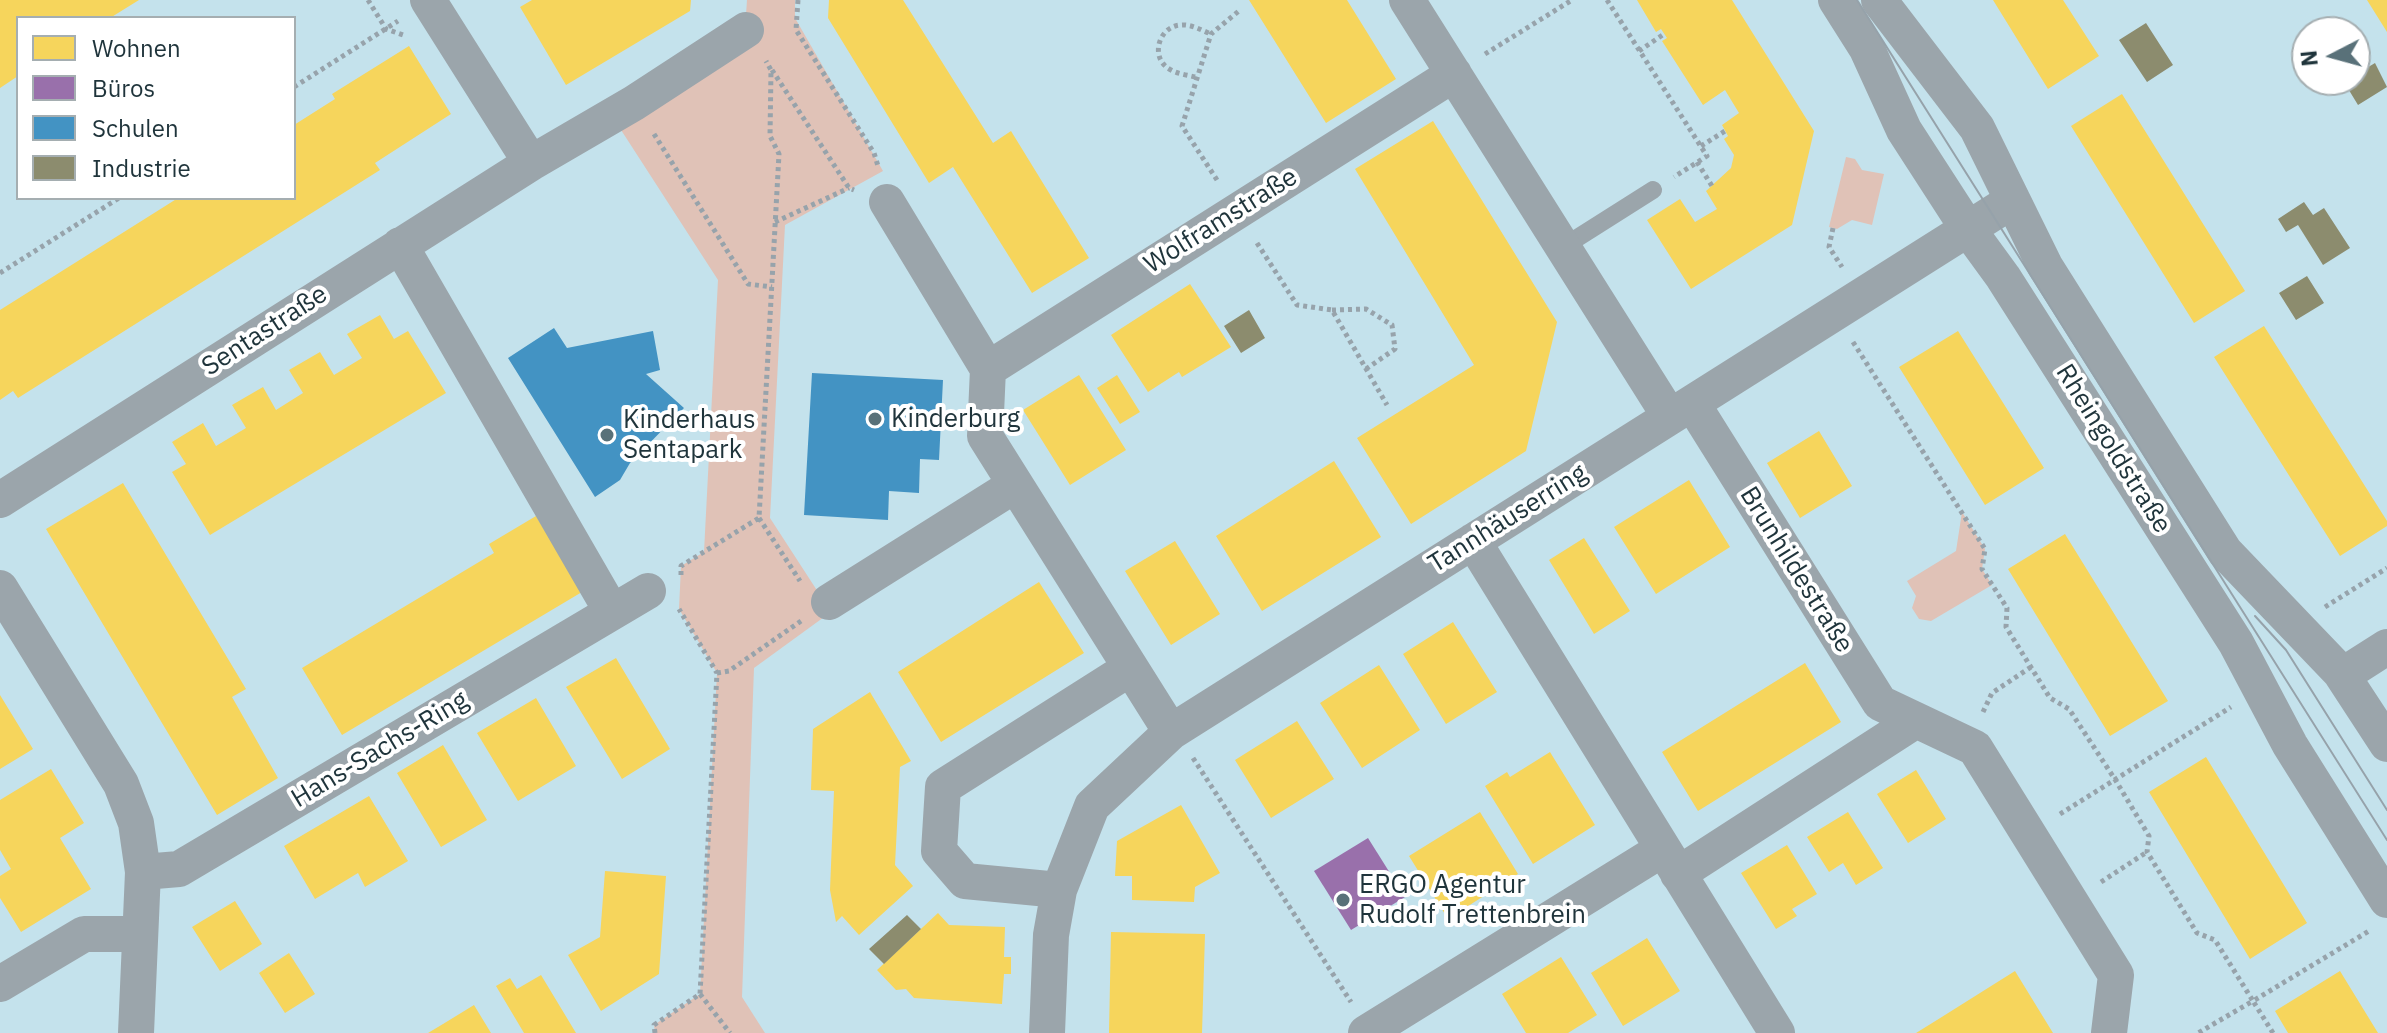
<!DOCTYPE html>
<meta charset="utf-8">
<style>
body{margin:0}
#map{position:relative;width:2387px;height:1033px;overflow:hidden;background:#c4e2ec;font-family:"IBM Plex Sans",sans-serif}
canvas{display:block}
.legend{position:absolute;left:16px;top:16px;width:280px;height:184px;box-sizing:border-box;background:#fff;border:2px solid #a5aeb1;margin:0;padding:10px 14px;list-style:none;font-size:24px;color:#1f343b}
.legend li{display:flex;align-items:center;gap:16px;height:40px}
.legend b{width:40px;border:2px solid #a5aeb1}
.north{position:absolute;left:2291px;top:16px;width:80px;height:80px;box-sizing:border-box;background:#fff;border:2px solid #a5aeb1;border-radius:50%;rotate:264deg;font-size:22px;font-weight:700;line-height:32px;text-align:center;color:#1f343b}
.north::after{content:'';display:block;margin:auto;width:28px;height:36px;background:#597179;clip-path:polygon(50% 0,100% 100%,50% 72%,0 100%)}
</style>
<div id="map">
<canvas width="2387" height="1033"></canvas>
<ul class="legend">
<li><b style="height:22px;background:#f6d55c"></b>Wohnen</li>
<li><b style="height:22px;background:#9970ab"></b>Büros</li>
<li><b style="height:22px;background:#4393c3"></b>Schulen</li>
<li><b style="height:22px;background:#8c8c6e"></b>Industrie</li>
</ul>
<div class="north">N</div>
</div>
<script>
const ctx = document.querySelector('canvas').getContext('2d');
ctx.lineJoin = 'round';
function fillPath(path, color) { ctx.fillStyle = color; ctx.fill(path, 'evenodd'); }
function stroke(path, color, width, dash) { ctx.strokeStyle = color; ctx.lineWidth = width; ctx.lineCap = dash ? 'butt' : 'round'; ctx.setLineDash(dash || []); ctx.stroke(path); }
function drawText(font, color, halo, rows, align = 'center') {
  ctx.font = font + ' "IBM Plex Sans",sans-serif'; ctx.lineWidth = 8; ctx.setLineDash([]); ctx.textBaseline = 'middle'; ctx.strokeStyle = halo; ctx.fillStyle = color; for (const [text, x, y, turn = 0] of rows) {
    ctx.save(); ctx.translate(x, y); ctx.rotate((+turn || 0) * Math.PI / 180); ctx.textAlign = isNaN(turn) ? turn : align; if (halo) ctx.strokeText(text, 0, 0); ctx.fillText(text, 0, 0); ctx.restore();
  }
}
const green = new Path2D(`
 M747 0H795V18L883 171 785 225 770 518 831 612 754 668 742 997 765 1033H655L654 1025 700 994 717 673 679 609 681 566 704 552 718 280 612 116 745 30Z
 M1846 157 1855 159 1862 170 1884 174 1872 225 1852 220 1837 229 1829 227Z
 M1962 512 1985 549 1982 569 1992 585 1931 621 1919 619 1912 608 1916 596 1907 581 1956 551Z`);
const homes = new Path2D(`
 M0 0H139L110 18H18V76L0 88Z
 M532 0H691L690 11 566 85 520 7Z
 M829 0H903L993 143 1011 131 1089 258 1032 293 953 167 929 183 828 18Z
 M1249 0H1347L1396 79 1326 123Z
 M1637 0H1732L1814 131 1792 225 1691 289 1647 220 1680 199 1695 222 1717 209 1706 191 1731 168 1734 155 1724 139 1728 136 1722 125 1739 113 1725 90 1703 105 1662 41 1667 38 1661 29 1656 32Z
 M1993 0H2063L2099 56 2048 89Z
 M2367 0H2387V32Z
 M409 46 451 114 375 163 380 170 18 398 13 391 0 400V310L178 198H294V125L335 99 332 94Z
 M2122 94 2245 291 2194 323 2071 126Z
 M1433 121 1557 322 1526 451 1411 524 1357 438 1474 365 1355 169Z
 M1190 284 1231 347 1182 377 1179 372 1148 392 1111 335Z
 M380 315 394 339 408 331 446 393 210 535 172 472 186 464 172 442 203 423 216 446 246 428 232 405 263 387 276 410 303 393 289 370 320 352 334 375 362 358 347 334Z
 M2264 326 2387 521V526L2340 556 2214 357Z
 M1958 331 2044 468 1985 505 1899 367Z
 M1079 375 1126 450 1070 485 1023 410Z
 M1117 375 1140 412 1120 424 1097 388Z
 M1819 431 1852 486 1800 518 1767 463Z
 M1334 461 1381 537 1262 611 1216 536Z
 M1689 480 1730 547 1656 594 1614 527Z
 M123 483 246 689 232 697 278 778 217 815 46 529Z
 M536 516 582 592 342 735 302 668 494 553 489 544Z
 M2065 534 2168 701 2110 736 2008 569Z
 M1584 538 1630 611 1594 634 1549 560Z
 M1175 541 1220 614 1171 645 1125 571Z
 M1039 582 1084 653 941 742 898 672Z
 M1453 622 1497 692 1446 724 1403 654Z
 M616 658 670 749 622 779 566 687Z
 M1805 663 1841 722 1698 811 1662 752Z
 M1379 665 1420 730 1362 768 1320 703Z
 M870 692 911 761 900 767 895 865 913 886 859 935 842 916 836 922 830 890 834 791 811 790 813 729Z
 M0 695 33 749 0 769Z
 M536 698 576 766 518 801 477 733Z
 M1297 721 1334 779 1271 818 1235 760Z
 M443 745 487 820 441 847 397 773Z
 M1550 752 1595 825 1533 864 1485 786 1507 772 1510 777Z
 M2206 757 2307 923 2250 959 2149 792Z
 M51 769 84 823 60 838 91 889 21 932 0 898V876L11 869 0 850V800Z
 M1916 770 1946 819 1908 843 1877 794Z
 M369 796 408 861 365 887 358 873 315 899 284 846Z
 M1181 805 1220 873 1195 887 1194 902 1132 900V876H1115L1117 841Z
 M1480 812 1518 874 1448 919 1409 856Z
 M1848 812 1883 868 1856 885 1843 863 1829 872 1807 837Z
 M1787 845 1817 894 1792 909 1797 916 1776 929 1741 873Z
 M605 871 666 876 659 974 601 1011 568 955 600 937Z
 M235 901 262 944 220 971 192 927Z
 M938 913 949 925 1005 927 1004 957H1011V974H1004L1002 1004 914 998 906 989 896 990 877 970Z
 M1111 932 1205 934 1202 1033H1109Z
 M1647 938 1680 991 1623 1026 1591 973Z
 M289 953 315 994 285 1013 259 973Z
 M1561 957 1597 1015 1568 1033H1526L1502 994Z
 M2015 971 2053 1033H1916L1937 1020Z
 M2340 971 2378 1033H2288L2275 1011Z
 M541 975 576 1033H524L496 986 510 978 517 989Z
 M474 1005 491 1033H428L443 1024Z`);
const offices = new Path2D(`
 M1368 838 1405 897 1351 930 1314 871Z`);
const schools = new Path2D(`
 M554 328 567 348 653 331 660 370 646 374 684 408 630 463 620 480 595 497 508 358Z
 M812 373 943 380 939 460 920 459 919 493 889 491 888 520 804 515Z`);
const industry = new Path2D(`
 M2146 23 2173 65 2147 82 2119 40Z
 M2375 63 2387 87 2358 105 2344 82 2355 80V75Z
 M2304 202 2313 215 2324 208 2350 248 2323 265 2298 225 2286 232 2278 219Z
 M2307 276 2324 303 2296 320 2279 293Z
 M1249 310 1265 338 1241 353 1224 326Z
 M907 915 921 929 884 964 869 949Z`);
const path = new Path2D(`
 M368 0 386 29 406 36
 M798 0 796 30 874 153 878 166
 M1607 0 1707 156 1674 177
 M1639 51 1664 34
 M1485 54 1572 0
 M772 70 849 188 854 190
 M1195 77C1188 75 1178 74 1171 70 1149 59 1158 26 1181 25 1191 24 1201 30 1211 34
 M294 87 398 21
 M654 134 748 284 772 287
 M1701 146 1725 131
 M1697 162 1712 186
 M1217 180 1182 126 1211 34 1240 10
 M775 222 849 188
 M1833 228 1829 247 1842 267
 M1257 243 1297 305 1332 310 1387 405
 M0 273 119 198
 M1332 310 1366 309 1392 325 1395 349 1366 369
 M1853 342 1985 549 1982 569 2007 608 2006 627 2050 698 2069 709 2116 781 2149 836 2147 852 2197 933 2215 940 2253 1001 2198 1033
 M759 518 800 581
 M681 575V566L759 518 779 154 770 136 771 70 766 61
 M2325 607 2387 568
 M717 673 729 671 801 621
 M1983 712 1992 693 2031 667
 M1193 758 1351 1002
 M2060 814 2231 707
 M2101 882 2147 852
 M700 994 730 1033
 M655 1033 654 1025 700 994 717 673 679 609
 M2273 1033 2253 1001 2369 931`);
const lane = new Path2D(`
 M1563 247 1653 190`);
const street = new Path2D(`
 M1407 0 1670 417
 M1836 0 1867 49 1904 130 1968 229 2003 277 2236 643 2290 745 2387 900
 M1879 0 1977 128 2045 266 2225 552 2340 672 2387 744
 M531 163 634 103 746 30
 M887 202 988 369 985 436 1171 732
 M400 245 612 612
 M988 369 1454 74
 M1692 403 1880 703 1975 748 2116 975 2109 1033
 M0 500 531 163 428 0
 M1473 541 1777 1033
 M0 588 121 784 136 823 143 872 136 1033
 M829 602 1015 485
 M2343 675 2387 647
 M143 872 179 869 648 591
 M1678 874 1915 721
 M1059 890 965 881 939 851 943 787 1129 669
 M0 984 84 934H140
 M1047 1033 1051 935 1059 890 1092 806 1171 732 2012 201
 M1366 1033 1663 849`);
const tram = new Path2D(`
 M1857 0 2387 840
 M2255 616 2286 650 2387 810`);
const markers = [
 [875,419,8,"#597179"],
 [607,435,8,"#597179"],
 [1343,900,8,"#597179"]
];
const streetNames = [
 ["Wolframstraße",1221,221,-32],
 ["Sentastraße",265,331,-33],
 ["Rheingoldstraße",2113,449,58],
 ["Tannhäuserring",1508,519,-32],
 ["Brunhildestraße",1796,570,58],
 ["Hans-Sachs-Ring",380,750,-31]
];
const poiNames = [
 ["Kinderburg",891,419],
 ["Kinderhaus",623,420],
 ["Sentapark",623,450],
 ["ERGO Agentur",1359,885],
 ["Rudolf Trettenbrein",1359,915]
];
fillPath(green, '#e0c2b7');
fillPath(homes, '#f6d55c');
fillPath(offices, '#9970ab');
fillPath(schools, '#4393c3');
fillPath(industry, '#8c8c6e');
stroke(path, '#97a3ab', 5, [4, 4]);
stroke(lane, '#9ba5ab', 18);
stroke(street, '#9ba5ab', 36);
stroke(tram, '#96a2aa', 2);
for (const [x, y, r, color] of markers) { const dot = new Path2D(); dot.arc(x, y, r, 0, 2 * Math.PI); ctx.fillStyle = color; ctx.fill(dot); stroke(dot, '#fff', 3); }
drawText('26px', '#1f343b', '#fff', streetNames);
drawText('26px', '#1f343b', '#fff', poiNames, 'left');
</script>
